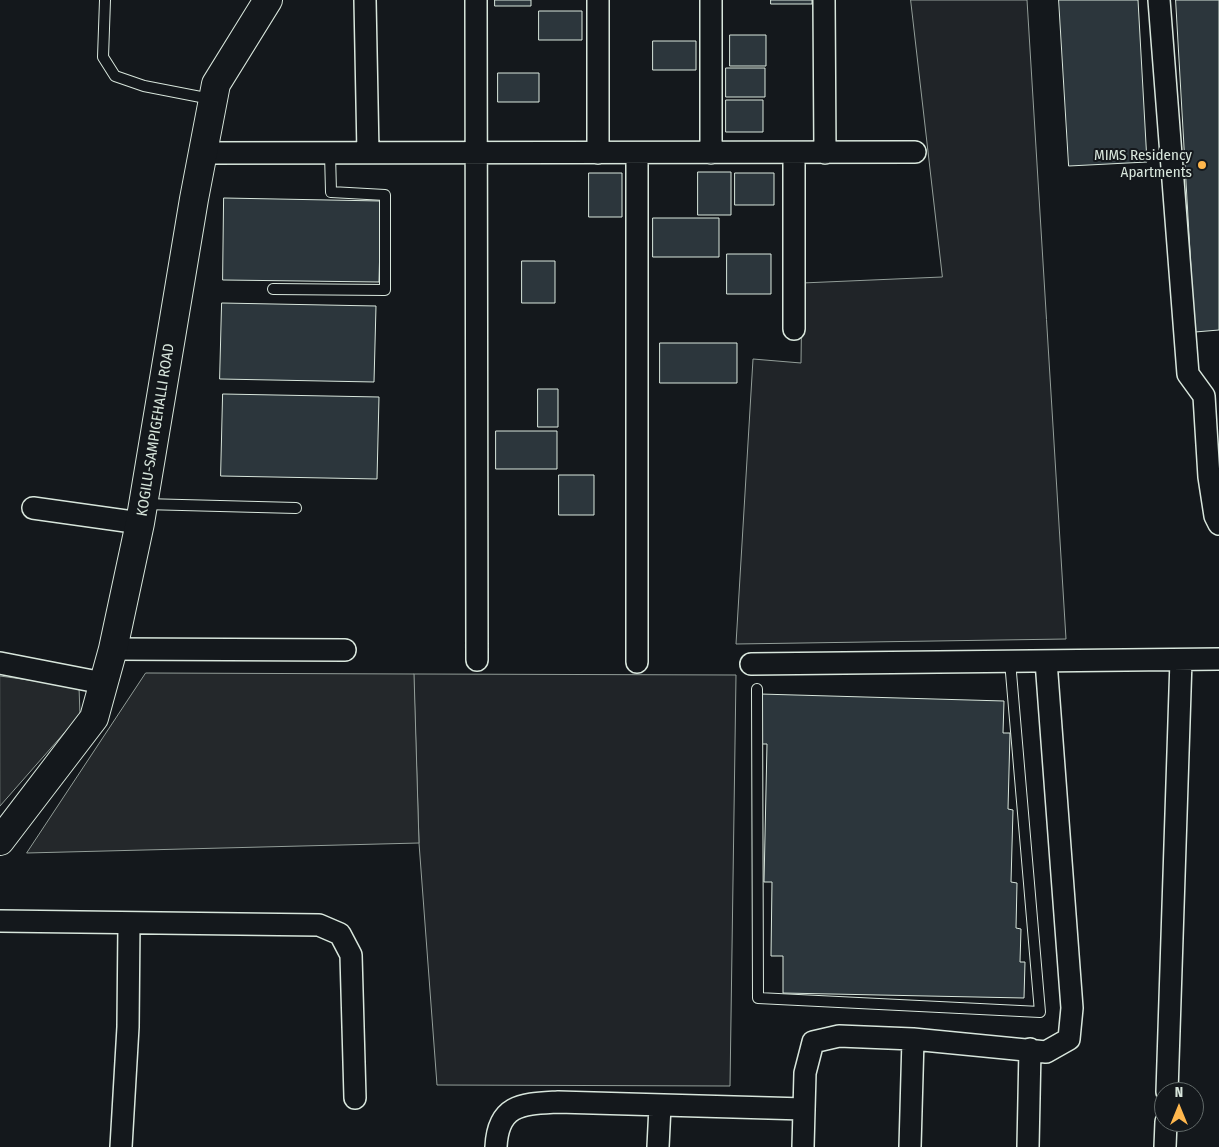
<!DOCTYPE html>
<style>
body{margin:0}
#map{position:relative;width:1219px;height:1147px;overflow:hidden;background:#14181c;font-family:"Fira Sans Condensed",sans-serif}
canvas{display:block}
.north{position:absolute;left:1154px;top:1082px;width:50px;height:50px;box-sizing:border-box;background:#14181c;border:1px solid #626a69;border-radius:50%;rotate:0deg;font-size:14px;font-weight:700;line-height:20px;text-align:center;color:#d8e6dc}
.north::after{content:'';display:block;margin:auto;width:18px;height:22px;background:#ffb74d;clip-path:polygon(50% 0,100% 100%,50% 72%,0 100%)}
</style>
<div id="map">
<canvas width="1219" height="1147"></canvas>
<div class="north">N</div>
</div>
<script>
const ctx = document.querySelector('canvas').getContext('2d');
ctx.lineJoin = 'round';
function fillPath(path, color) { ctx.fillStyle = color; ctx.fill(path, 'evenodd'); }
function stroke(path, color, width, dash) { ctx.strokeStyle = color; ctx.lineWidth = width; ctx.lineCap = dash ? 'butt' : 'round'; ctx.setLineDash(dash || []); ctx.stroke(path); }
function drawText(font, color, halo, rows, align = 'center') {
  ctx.font = font + ' "Fira Sans Condensed",sans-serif'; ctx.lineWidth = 4; ctx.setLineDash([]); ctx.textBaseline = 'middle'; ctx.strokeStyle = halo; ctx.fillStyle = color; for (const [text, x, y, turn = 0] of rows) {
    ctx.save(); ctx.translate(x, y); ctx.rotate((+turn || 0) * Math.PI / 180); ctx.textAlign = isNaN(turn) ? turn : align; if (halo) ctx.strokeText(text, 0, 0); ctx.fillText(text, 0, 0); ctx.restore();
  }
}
const green = new Path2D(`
 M911 0H1027L1066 639 736 644 753 359 801 363 802 283 942 277Z
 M414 674 736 675 730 1086 437 1085 419 843Z`);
const parking = new Path2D(`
 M146 673 414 674 419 843 27 853Z
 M0 676 79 687 80 715 0 806Z`);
const building = new Path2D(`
 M495 0H531V6H495Z
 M771 0H812V4H771Z
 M1059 0H1138L1147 162 1069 166Z
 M1176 0H1219V330L1195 332Z
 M539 11H582V40H539Z
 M730 35H766V66H730Z
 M653 41H696V70H653Z
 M726 68H765V97H726Z
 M498 73H539V102H498Z
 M726 100H763V132H726Z
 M698 172H731V215H698Z
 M589 173H622V217H589Z
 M735 173H774V205H735Z
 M224 198 381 201 379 282 223 280Z
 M653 218H719V257H653Z
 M727 254H771V294H727Z
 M522 261H555V303H522Z
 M222 303 376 306 374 382 220 379Z
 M660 343H737V383H660Z
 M538 389H558V427H538Z
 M223 394 379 397 377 479 221 476Z
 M496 431H557V469H496Z
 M559 475H594V515H559Z
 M760 694 1004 701 1003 733H1010L1008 809 1013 810 1011 882 1017 883 1016 928 1021 929 1020 962H1025L1024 998 783 993V956H771L772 882H764L767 744H759Z`);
const lane = new Path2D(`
 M105 0 103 57 115 76 144 86 211 99
 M273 289 385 290V195L331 192 330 153
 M144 504 296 508
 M757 689 758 998 1040 1012 1010 661`);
const street = new Path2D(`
 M365 0 368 153
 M476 0 477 660
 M598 0V153
 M711 0V153
 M824 0 825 153
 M1159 0 1188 374 1204 396 1209 477 1215 516 1219 524
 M202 153 915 152
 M637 153V662
 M794 153V329
 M33 508 140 523
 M113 649 345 650
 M0 663 103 683
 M751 664 1219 659
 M0 921 319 925 340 934 351 955 355 1098
 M1167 1092 1181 660
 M121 1147 128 1027 129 923
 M496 1147C498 1103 524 1104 558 1102L804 1109
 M658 1147 660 1106
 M803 1147 805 1073 813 1042 839 1036 913 1039 1046 1052 1069 1039 1072 1008 1046 661
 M910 1147 913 1039
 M1028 1147 1030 1049
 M1165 1147 1166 1122`);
const secondary = new Path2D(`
 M0 841 94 718 113 649 140 523 194 199 216 84 268 0`);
const markers = [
 [1202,165,5,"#ffb74d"]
];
const poiNames = [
 ["MIMS Residency",1192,156],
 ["Apartments",1192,173]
];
const streetNames = [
 ["KOGILU-SAMPIGEHALLI ROAD",156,430,-81]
];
fillPath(green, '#202428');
stroke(green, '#939e99', 1);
fillPath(parking, '#24282b');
stroke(parking, '#939e99', 1);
fillPath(building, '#2c363c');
stroke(building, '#d8e6dc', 1);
stroke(lane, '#d8e6dc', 12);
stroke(street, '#d8e6dc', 24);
stroke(secondary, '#d8e6dc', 30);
stroke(lane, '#14181c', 10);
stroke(street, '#14181c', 21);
stroke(secondary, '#14181c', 28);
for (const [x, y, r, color] of markers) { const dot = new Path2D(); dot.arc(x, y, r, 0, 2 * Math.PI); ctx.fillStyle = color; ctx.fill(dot); stroke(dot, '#14181c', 2); }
drawText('15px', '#d8e6dc', '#14181c', poiNames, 'right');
drawText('15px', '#d8e6dc', '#14181c', streetNames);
</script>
